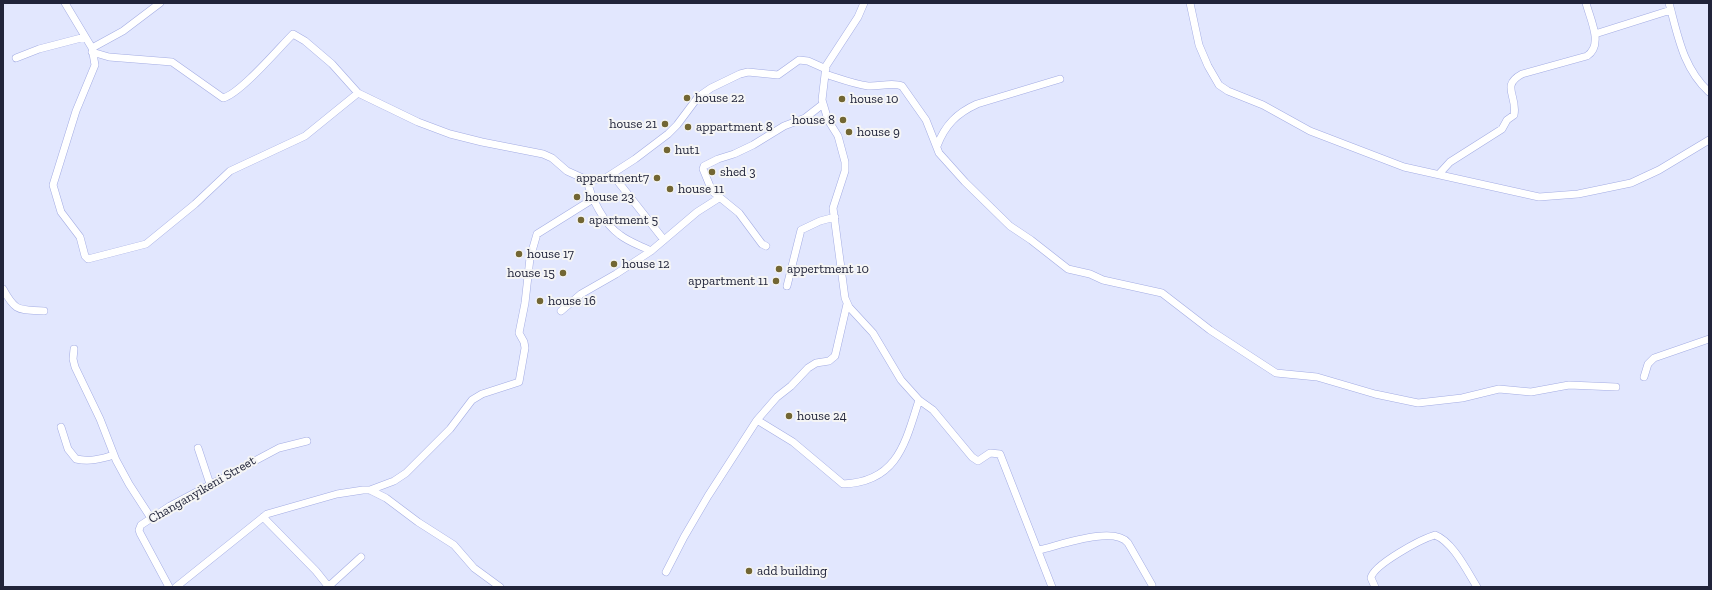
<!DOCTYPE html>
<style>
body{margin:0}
#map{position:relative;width:1712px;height:590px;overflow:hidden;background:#e2e7fe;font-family:"Zilla Slab",serif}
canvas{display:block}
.frame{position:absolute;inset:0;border:4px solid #21243a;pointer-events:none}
</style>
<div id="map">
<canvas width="1712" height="590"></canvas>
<div class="frame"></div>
</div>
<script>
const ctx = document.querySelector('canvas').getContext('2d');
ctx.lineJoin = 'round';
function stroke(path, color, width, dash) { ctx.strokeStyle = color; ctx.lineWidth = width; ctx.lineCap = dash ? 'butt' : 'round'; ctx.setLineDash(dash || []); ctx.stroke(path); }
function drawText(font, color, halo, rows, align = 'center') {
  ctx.font = font + ' "Zilla Slab",serif'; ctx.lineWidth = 4; ctx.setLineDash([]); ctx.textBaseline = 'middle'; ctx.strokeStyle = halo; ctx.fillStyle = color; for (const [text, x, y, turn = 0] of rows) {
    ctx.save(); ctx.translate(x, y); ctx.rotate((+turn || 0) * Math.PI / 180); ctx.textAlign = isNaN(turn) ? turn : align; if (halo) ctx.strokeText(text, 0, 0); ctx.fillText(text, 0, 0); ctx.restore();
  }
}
const street = new Path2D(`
 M65 3 92 48 95 65 76 111 53 185 61 212 80 237 85 256 88 259 146 244 195 204 230 171 305 136 358 93
 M864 3 858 17 826 66 822 100 828 120 838 136 845 162V171L833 208 845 298 849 307 873 333 901 380 919 400 933 410 972 457 978 461 990 453 1000 454 1052 587
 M1190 3 1199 45 1208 66 1219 85 1228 91 1263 105 1310 131 1404 167 1539 197 1578 194 1631 183 1659 170 1709 140
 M1669 3C1678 36 1683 68 1709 92
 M1595 34 1671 10
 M92 48 123 31 160 3
 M92 52 109 57 172 62 223 98C240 94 279 48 293 34L305 41 332 64 358 93 418 122 450 134 482 142 543 154 552 158 567 171 587 180 604 179 635 159 668 134 677 125 698 97 711 88 740 74 748 72 778 75 799 60 808 61 826 69
 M16 58 39 49 85 37
 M825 74C838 78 853 84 868 86 878 87 892 82 902 86L926 120 939 153 965 182 1010 226 1031 240 1068 269 1090 274 1103 280 1162 293 1210 330 1276 373 1317 377 1375 394 1418 403 1462 398 1499 389 1531 392 1569 385 1616 387
 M937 146C945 125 957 113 977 104L1060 79
 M612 174 664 240
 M1439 174 1450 162 1502 129 1507 120 1514 115C1518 96 1500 86 1522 74L1587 56C1604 45 1590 19 1586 3
 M587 180C591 198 604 224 620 235 629 242 641 246 651 251
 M766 246 762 244 739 213 712 191 703 169 704 166 718 159 734 154 753 145 784 126 805 118 823 104
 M787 286 801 230 820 221 835 217
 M3 289C16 313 19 309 44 311
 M561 311 581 294 616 274 651 251 697 212 719 198
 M74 349 73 359 75 367 100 419 116 460 129 484 151 518
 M1644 377 1648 364 1654 358 1709 339
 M757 420 793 442 843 484C897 482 905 444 919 400
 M61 427 68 449 76 459C89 462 101 459 114 455
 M198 448 210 484
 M370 490 394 481 406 473 450 429 472 400 482 394 519 382 525 348 524 342 519 333 525 303 530 258 537 234 593 199
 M263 517 316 571 328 586
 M1039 550C1058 546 1114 525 1128 543L1152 585
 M666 572 684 537 708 496 757 420 777 397 791 386 808 368 816 363 829 361 835 356 847 304
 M169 587 140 533 139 530 141 525 170 506 279 448 307 441
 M176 587 267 514 337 494 363 490H370L386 498 418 522 454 545 474 568 500 587
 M328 587 361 557
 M1375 587 1371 578C1373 565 1421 539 1435 535 1453 542 1467 571 1477 587`);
const markers = [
 [687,98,4,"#726633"],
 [842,99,4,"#726633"],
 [843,120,4,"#726633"],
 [665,124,4,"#726633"],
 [688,127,4,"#726633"],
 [849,132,4,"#726633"],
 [667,150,4,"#726633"],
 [712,172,4,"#726633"],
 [657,178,4,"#726633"],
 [670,189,4,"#726633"],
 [577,197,4,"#726633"],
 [581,220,4,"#726633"],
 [519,254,4,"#726633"],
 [614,264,4,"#726633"],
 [779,269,4,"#726633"],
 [563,273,4,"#726633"],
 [776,281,4,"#726633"],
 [540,301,4,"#726633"],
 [789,416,4,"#726633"],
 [749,571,4,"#726633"]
];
const poiNames = [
 ["house 22",695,98],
 ["house 10",850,99],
 ["house 8",835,120,"right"],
 ["house 21",657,124,"right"],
 ["appartment 8",696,127],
 ["house 9",857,132],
 ["hut1",675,150],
 ["shed 3",720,172],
 ["appartment7",649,178,"right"],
 ["house 11",678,189],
 ["house 23",585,197],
 ["apartment 5",589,220],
 ["house 17",527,254],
 ["house 12",622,264],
 ["appertment 10",787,269],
 ["house 15",555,273,"right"],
 ["appartment 11",768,281,"right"],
 ["house 16",548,301],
 ["house 24",797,416],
 ["add building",757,571]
];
const streetNames = [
 ["Changanyikeni Street",202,490,-30]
];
stroke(street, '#a3ace3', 8);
stroke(street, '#fff', 7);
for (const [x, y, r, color] of markers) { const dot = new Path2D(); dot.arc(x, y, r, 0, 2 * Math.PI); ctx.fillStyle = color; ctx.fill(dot); stroke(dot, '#f5f5f5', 1.5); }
drawText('13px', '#21243a', '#f5f5f5', poiNames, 'left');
drawText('13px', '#21243a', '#f5f5f5', streetNames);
</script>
